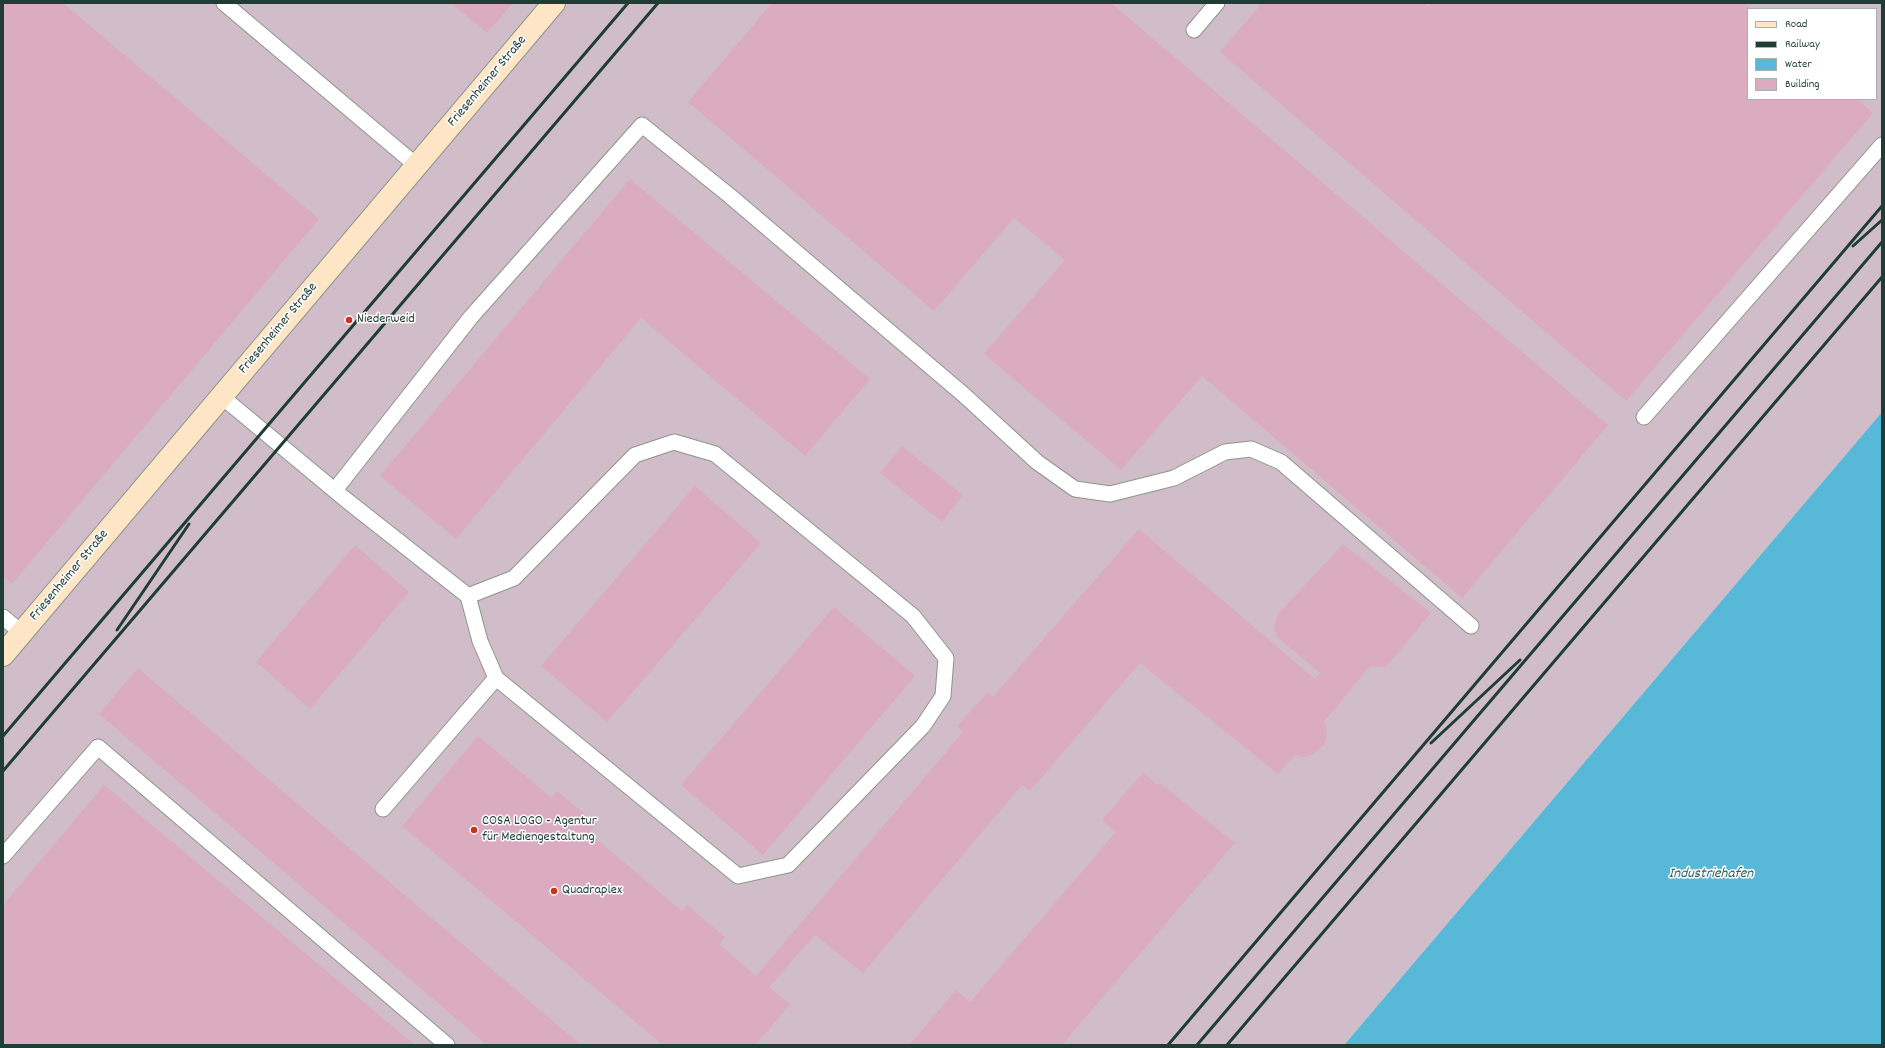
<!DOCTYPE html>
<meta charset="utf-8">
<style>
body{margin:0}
#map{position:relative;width:1885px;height:1048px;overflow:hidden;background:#f7f0e2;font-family:Dekko,sans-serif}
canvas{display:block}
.frame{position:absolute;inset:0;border:4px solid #1f3d34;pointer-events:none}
.legend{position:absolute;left:1747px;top:8px;width:130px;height:92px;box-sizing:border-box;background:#fff;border:1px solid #a5b1ae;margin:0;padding:5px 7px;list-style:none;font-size:12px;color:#1f3d34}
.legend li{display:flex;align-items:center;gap:8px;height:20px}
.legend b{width:20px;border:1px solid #a5b1ae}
</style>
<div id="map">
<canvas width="1885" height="1048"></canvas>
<div class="frame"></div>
<ul class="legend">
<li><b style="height:5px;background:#fde5c5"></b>Road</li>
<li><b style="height:5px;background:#1f3d34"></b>Railway</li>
<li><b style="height:11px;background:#58b8d7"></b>Water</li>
<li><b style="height:11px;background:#dbabbf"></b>Building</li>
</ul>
</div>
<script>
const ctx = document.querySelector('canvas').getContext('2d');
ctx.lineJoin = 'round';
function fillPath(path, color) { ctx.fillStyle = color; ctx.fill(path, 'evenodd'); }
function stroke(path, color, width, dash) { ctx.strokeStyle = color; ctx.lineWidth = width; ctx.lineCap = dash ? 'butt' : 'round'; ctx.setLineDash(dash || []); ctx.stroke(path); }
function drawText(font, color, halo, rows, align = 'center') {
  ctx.font = font + ' Dekko,sans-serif'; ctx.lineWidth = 3; ctx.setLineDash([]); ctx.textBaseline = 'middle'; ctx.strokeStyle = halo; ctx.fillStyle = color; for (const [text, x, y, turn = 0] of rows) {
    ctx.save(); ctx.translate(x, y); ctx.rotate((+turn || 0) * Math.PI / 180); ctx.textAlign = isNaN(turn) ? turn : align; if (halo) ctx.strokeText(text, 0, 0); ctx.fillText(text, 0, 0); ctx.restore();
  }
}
const industrial = new Path2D(`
 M3 3H1882V412L1344 1045H3ZM1748 9H1876V99H1748Z`);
const water = new Path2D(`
 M1882 412V1045H1344Z`);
const building = new Path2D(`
 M3 3H63L319 219 12 584 3 576Z
 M451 3H513L487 33Z
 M772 3H1111L1608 425 1462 598 1202 376 1121 470 984 354 1065 260 1014 218 934 311 688 102Z
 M1262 3H1425L1428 6 1430 3H1745L1752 9H1748V99H1857L1873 113 1626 401 1220 52Z
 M630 179 870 379 805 456 641 318 456 539 380 476Z
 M902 446 963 495 942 522 880 473Z
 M695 486 761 543 607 722 541 666Z
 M1139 529 1315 679 1320 673 1277 637 1274 630 1276 620 1278 614 1343 544 1431 613 1386 667 1370 666 1324 722 1327 730 1325 744 1312 755 1303 757 1295 755 1278 774 1140 663 1030 791 1022 785 863 973 815 935 769 987 790 1004 756 1045H663L402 826 478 736 552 798 557 791 597 824 589 833 682 911 687 905 725 937 719 944 756 976 963 732 957 726 988 692 993 697Z
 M355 545 409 592 310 709 256 662Z
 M834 607 915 676 763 855 681 785Z
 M138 668 581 1045H487L99 714Z
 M1143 773 1158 785 1160 783 1235 843 1062 1045H909L956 990 970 1002 1116 832 1102 820Z
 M104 785 415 1045H3V905Z`);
const lane = new Path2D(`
 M224 3 417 166
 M1194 30 1217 3
 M221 396 345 499 468 596 514 578 635 455 674 442 715 454 913 616 946 658 943 696 923 726 788 865 738 876 496 678 480 641 468 596
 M1644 417 1882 145
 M335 490 471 317 642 125 730 196 964 395 1037 462 1075 489 1110 494 1174 478 1225 452 1251 449 1281 462 1471 626
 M3 617 22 633
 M383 809 496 678
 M3 856 98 747 447 1045`);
const secondary = new Path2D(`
 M3 655 554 3`);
const rail = new Path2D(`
 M1853 246 1882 220
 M117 630 189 524
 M3 736 628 3
 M1431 743 1520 660
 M3 771 658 3
 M1168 1045 1882 206
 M1197 1045 1882 242
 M1227 1045 1882 277`);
const markers = [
 [349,320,4,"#c8321e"],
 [474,830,4,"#c8321e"],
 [554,891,4,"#c8321e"]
];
const streetNames = [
 ["Friesenheimer Straße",488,82,-50],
 ["Friesenheimer Straße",279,329,-50],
 ["Friesenheimer Straße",70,576,-50]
];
const poiNames = [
 ["Niederweid",357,320],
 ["COSA LOGO - Agentur",482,822],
 ["für Mediengestaltung",482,838],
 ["Quadraplex",562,891]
];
const waterNames = [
 ["Industriehafen",1711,875]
];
fillPath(industrial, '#d1bdc9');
fillPath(water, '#58b8d7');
fillPath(building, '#dbabbf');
stroke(lane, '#8b968b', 17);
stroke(secondary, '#8b968b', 24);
stroke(lane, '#fff', 15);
stroke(secondary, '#fde5c5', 22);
stroke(rail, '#1f3d34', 3);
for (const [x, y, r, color] of markers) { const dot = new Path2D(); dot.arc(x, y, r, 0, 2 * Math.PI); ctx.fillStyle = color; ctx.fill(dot); stroke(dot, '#fff', 1.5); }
drawText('14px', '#1f3d34', '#fff', streetNames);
drawText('14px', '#1f3d34', '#fff', poiNames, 'left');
drawText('italic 15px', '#306265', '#fff', waterNames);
</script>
